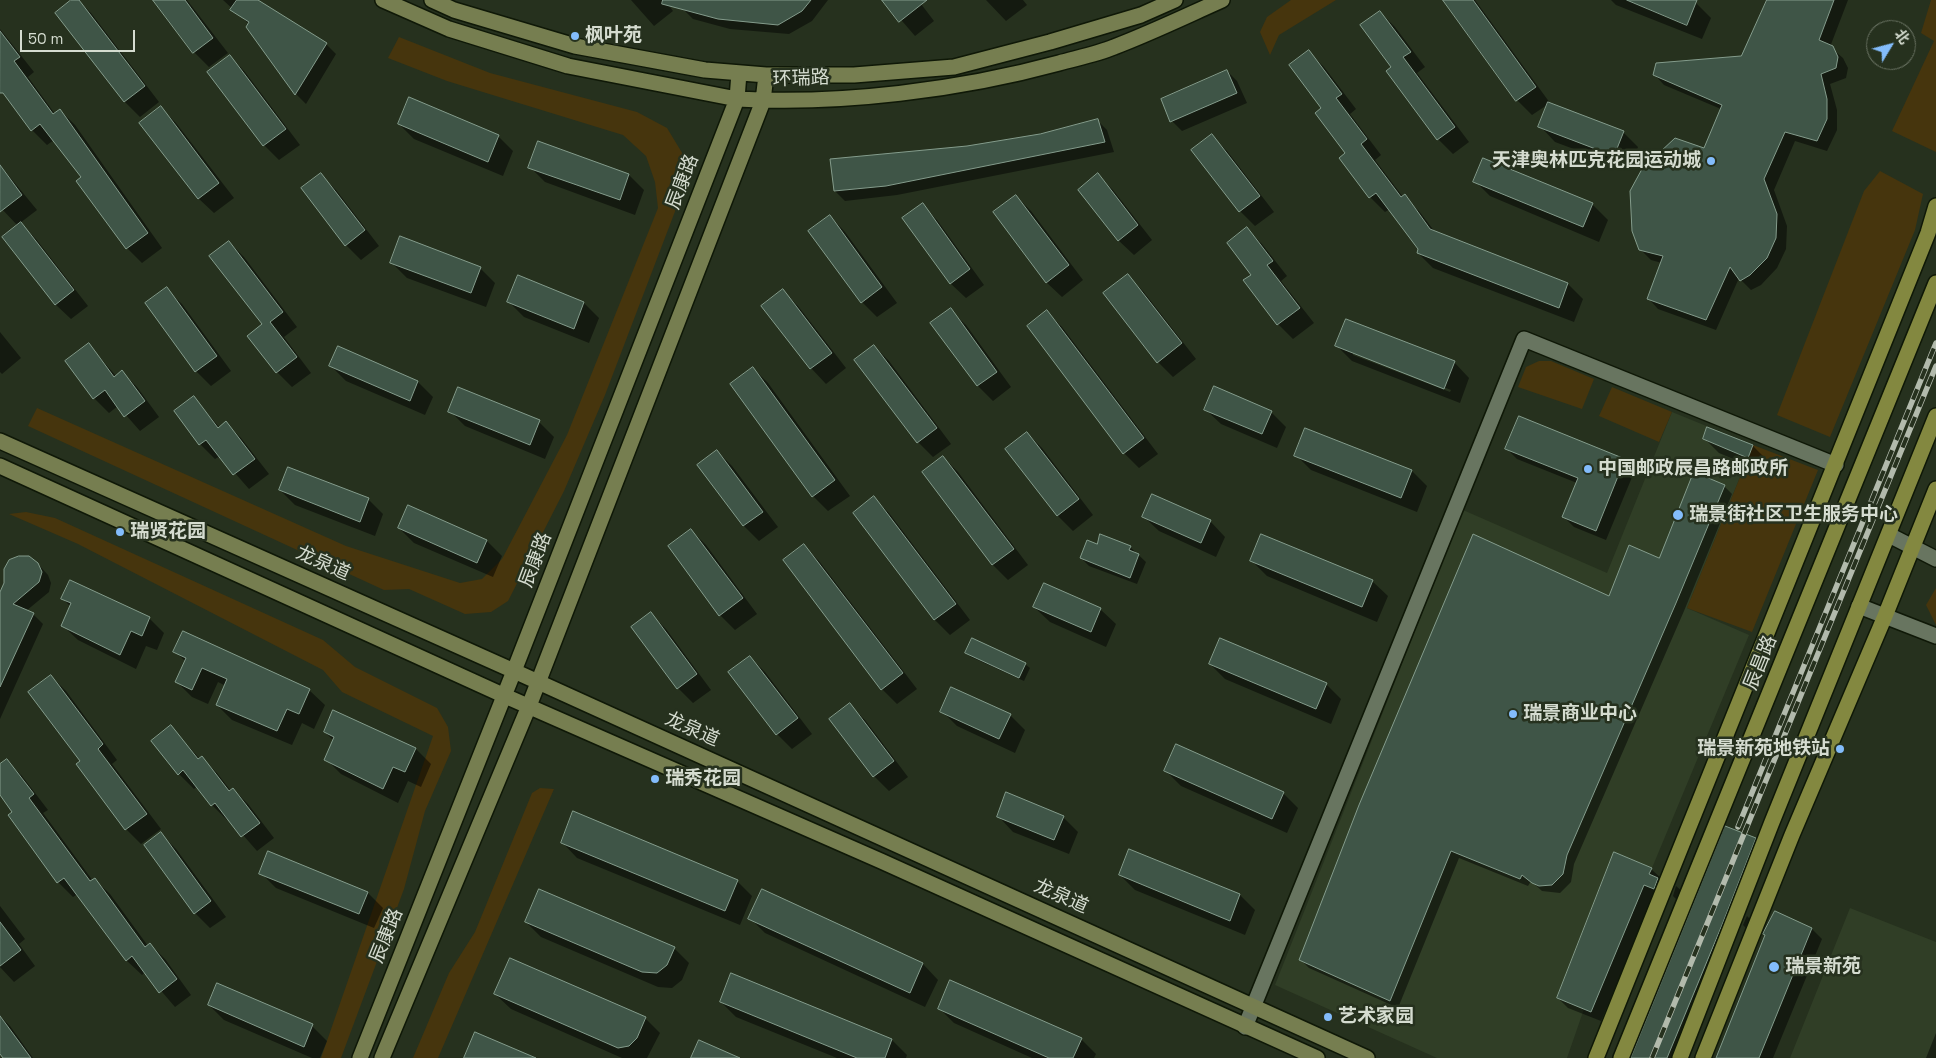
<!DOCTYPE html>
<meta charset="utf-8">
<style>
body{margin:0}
#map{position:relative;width:1936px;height:1058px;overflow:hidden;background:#26311e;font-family:"Space Grotesk","Noto Sans SC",sans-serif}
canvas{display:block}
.north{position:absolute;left:1866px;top:20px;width:50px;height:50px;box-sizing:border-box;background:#26311e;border:1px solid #6c7565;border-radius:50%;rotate:53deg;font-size:14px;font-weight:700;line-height:20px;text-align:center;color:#d5dcd0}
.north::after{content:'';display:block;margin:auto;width:18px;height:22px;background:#83bcfb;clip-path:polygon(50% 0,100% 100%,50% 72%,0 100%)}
.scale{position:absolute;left:20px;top:30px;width:115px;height:22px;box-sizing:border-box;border:2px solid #d5dcd0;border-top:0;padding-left:6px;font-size:15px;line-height:18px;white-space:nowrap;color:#d5dcd0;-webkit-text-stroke:4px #26311e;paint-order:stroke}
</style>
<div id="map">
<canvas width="1936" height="1058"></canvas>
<div class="north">北</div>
<div class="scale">50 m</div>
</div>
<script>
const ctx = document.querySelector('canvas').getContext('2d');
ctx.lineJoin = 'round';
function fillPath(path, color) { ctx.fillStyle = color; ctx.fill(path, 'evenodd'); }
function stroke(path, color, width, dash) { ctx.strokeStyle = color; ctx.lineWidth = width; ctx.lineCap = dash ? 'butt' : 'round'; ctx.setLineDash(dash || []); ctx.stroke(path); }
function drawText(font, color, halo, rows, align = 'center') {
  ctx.font = font + ' "Space Grotesk","Noto Sans SC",sans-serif'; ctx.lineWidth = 5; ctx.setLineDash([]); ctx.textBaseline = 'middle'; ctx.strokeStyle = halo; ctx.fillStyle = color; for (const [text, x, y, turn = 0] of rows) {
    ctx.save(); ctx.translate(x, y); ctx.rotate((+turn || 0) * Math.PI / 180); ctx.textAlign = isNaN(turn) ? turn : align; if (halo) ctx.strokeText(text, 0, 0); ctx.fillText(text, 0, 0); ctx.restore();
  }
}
const built = new Path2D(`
 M1672 412 1753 445 1687 608 1749 635 1652 868 1614 852 1557 998 1584 1009 1567 1058H1437L1275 985 1463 510 1607 573Z
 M1850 908 1936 942V1058H1790Z`);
const green = new Path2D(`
 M1291 0H1336L1279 35 1270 55 1260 32 1267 17Z
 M1931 0H1936V152L1892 131 1934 41 1921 33Z
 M399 37 490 73 637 112 667 128 684 156 687 180 605 395 564 491 508 601 491 612 465 614 409 589 384 590 28 426 37 408 346 546 460 583 482 579 502 559 567 435 658 208 655 182 646 156 623 135 447 81 388 58Z
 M1880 171 1923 194 1915 230 1830 437 1777 415 1864 191Z
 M1539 361H1551L1594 379 1582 409 1518 387 1526 367Z
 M1612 387 1672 412 1659 442 1599 416Z
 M1753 445 1818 470 1752 632 1687 608Z
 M26 512 55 518 323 640 355 667 437 708 448 727 451 751 425 811 404 889 341 1058H321L433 736 342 692 323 670 78 544 9 514Z
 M1936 588V625L1926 605Z
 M540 788 554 789 438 1058H413L449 973 475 932 532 793Z`);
const shadow = new Path2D(`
 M73 0H78L91 13 159 102 140 117 125 102 56 13Z
 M154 0H187L228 53 209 67 194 52Z
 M223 0H256L326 44 336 54 306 104 296 94 247 27 249 24Z
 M631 0H665L673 11 654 26Z
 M683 0H828L812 21 789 34 730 29 693 19 683 9Z
 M884 0H918L934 21 915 36Z
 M986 0H1023L1027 5 1006 21Z
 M1445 0H1475L1550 103 1532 115 1517 100Z
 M1611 0H1689L1695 2 1711 18 1702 39 1616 5Z
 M1768 0H1848L1830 47 1843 58 1848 68 1846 78 1830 84 1837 110V130L1827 151 1795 141 1774 190 1787 226 1786 249 1777 268 1761 285 1751 290 1739 278 1716 330 1658 309 1648 298 1662 263 1651 260 1641 250 1704 149 1721 109 1664 85 1654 74 1742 57Z
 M1380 12 1395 27 1425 67 1417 73 1469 142 1453 154 1438 139 1387 71 1393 67Z
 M0 29 34 72 28 77 55 114 60 110 75 125 162 248 142 263 127 248 82 178 54 140 47 145 32 130 0 78Z
 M1309 52 1324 67 1356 109 1350 114 1381 155 1375 160 1403 197 1419 211 1435 232 1568 284 1583 299 1574 322 1433 268 1418 253 1420 249 1390 209 1385 212 1370 197 1323 109Z
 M230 56 245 72 300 145 279 160 264 145Z
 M1227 71 1237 81 1247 103 1182 131 1172 121Z
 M161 108 176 123 234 198 214 213 198 198Z
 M1097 120 1107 130 1114 152 897 195 845 201 835 191 967 148 1040 135Z
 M399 124 498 136 513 151 503 176 414 139Z
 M1540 126 1623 132 1638 147 1630 170 1555 142Z
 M1212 136 1227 151 1274 212 1255 226 1240 211 1193 150Z
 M1484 159 1593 205 1608 220 1599 242 1490 196 1475 181Z
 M0 165 37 210 20 223 36 239 88 306 71 319 55 304 18 226 0 207Z
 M530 167 629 175 644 190 635 215 545 182Z
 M321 175 336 190 379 246 361 260 346 245Z
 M1098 175 1113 190 1152 240 1134 255 1118 240Z
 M1016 196 1031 211 1083 280 1062 297 1046 282Z
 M922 205 937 220 984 285 966 298 950 283Z
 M830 216 845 232 897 303 877 317 862 302Z
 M1247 229 1262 244 1287 276 1281 281 1314 323 1293 339 1278 324Z
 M229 242 244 257 297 327 284 337 311 373 292 387 277 372 249 336 264 325Z
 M392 263 480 268 495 283 486 307 407 278Z
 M519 276 584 303 599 318 589 343 524 317 509 302Z
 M1128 276 1143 291 1196 359 1173 377 1158 362Z
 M166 289 182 304 231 371 211 386 196 371Z
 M783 291 798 306 846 368 826 384 811 368 763 306Z
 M950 310 966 325 1011 387 993 401 978 386 932 323Z
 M1047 312 1062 327 1158 454 1139 468 1124 453 1029 326Z
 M0 332 21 358 2 374 0 372Z
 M89 345 116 376 122 372 137 387 159 417 140 431 118 406 109 413 94 398Z
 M874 346 889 361 951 444 933 457 918 442 856 360Z
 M1337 346 1454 362 1469 378 1460 403 1352 361ZM1353 352 1451 390 1450 392 1353 355Z
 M338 348 418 382 433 397 425 415 346 381 331 366Z
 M753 368 768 383 850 496 828 511 813 496Z
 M194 398 220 428 226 423 241 438 269 474 249 489 220 456 215 459 200 444Z
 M1205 409 1271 412 1286 427 1277 448 1221 424Z
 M450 411 539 422 554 437 545 459 465 426Z
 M1708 428 1753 446 1768 461 1764 472 1719 453 1704 438Z
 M1306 429 1412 471 1427 486 1417 512 1311 470 1296 455Z
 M1027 433 1042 448 1093 515 1073 531 1058 516 1006 449Z
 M1507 449 1624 460 1635 470 1606 540 1574 527 1564 517 1577 483 1517 459Z
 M717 451 732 466 778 527 759 541 744 526 699 465Z
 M943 457 958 472 1028 565 1008 580 993 565 923 472Z
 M1724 486 1732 494 1684 611 1574 864 1571 882 1560 893 1542 891 1531 881 1528 886 1459 858 1398 1008 1309 968 1301 960Z
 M280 490 368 499 383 514 375 536 295 505Z
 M874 498 889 513 970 620 950 635 935 620 855 513Z
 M408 506 487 541 502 556 493 577 414 543 399 528Z
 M1143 516 1210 521 1225 537 1216 557 1159 531Z
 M691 530 706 545 757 614 735 630 720 615Z
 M1097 545 1130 547 1146 562 1137 584 1089 566 1081 558Z
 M804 546 819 561 917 689 897 704 882 689 784 561Z
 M10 561 38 564 48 575 51 583 49 592 26 611 33 614 43 624 0 719V595Z
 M1252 561 1372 581 1388 596 1377 622 1267 576Z
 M63 599 149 618 164 633 157 650 146 646 136 669 78 640 62 625 71 607Z
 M1034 607 1100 609 1116 624 1106 647 1050 622Z
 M651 614 666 629 711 690 693 703 678 688Z
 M175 651 309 690 325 705 314 729 302 723 292 745 232 720 217 705 226 686 218 682 208 704 192 697 177 682 186 662Z
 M966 653 1025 664 1030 668 1024 681 971 657Z
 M750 657 765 672 812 734 792 749 777 734Z
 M1210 664 1326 684 1341 699 1331 724 1225 679Z
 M51 676 66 691 117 760 112 764 161 829 141 844 126 829 82 762Z
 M850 705 865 720 908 777 889 791 874 776Z
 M942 711 1010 715 1025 730 1015 753 957 726Z
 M334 712 416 749 431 764 421 787 408 781 398 803 341 774 326 759 334 741 325 732Z
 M171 727 200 759 202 758 217 773 231 791 233 789 248 804 274 838 257 851 229 819 227 820 212 805 197 786 194 789 179 774Z
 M7 761 22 776 48 810 43 813 93 881 94 879 110 894 148 946 150 944 165 959 191 995 175 1007 145 972 142 975 126 960 78 894 73 897 58 882 10 815 14 812 0 793V766Z
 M1166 771 1283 793 1298 808 1287 833 1181 786Z
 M998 816 1063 817 1078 832 1069 854 1013 832Z
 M161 834 176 849 226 917 210 928 195 913Z
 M1755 839 1765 850 1681 1058H1632Z
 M562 842 737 881 752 896 740 925 577 858Z
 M1130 851 1240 895 1255 910 1245 935 1135 890 1120 875Z
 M1651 869 1662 879 1601 1021 1568 1008 1558 998Z
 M261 873 368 893 383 908 374 928 276 888Z
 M1676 886 1690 898 1683 906 1673 896Z
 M763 891 923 964 938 980 925 1007 765 933 750 918Z
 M0 906 25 939 19 944 35 966 14 982 0 967Z
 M1775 913 1812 929 1822 939 1773 1058H1717L1766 935 1764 934Z
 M1747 916 1759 928 1753 935 1743 925Z
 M526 922 674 948 689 963 682 980 672 988 658 987 541 937Z
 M732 975 892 1040 907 1055 906 1058H837L736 1017 721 1002Z
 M495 994 645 1018 660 1033 647 1058H622L511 1009Z
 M209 1005 312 1026 327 1041 320 1058H312L224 1020Z
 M939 1008 1081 1039 1096 1054 1094 1058H1032L954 1023Z
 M0 1016 10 1026 33 1058H4L0 1052Z
 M1936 1033V1058H1926Z`);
const building = new Path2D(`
 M71 0H79L145 86 124 102 55 13Z
 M153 0H185L213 38 193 53Z
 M237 0H258L327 43 295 95 246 27 249 22 230 10Z
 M663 0H811L802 11 778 25 718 19 662 4Z
 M882 0H927L899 22Z
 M1443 0H1473L1536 87 1516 101Z
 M1627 0H1697L1687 25Z
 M1767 0H1834L1819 40 1833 46 1838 57 1836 68 1821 74 1827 99V119L1817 141 1785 132 1764 179 1777 214 1776 238 1767 258 1750 275 1740 281 1730 267 1706 320 1647 299 1663 256 1639 250 1632 231 1630 191 1642 169 1675 138 1704 148 1722 105 1653 75 1656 63 1741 56Z
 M1380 11 1411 52 1403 57 1455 127 1437 140 1386 71 1391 67 1360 25Z
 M0 31 20 57 14 61 53 114 60 109 148 233 126 249 76 181 81 177 40 124 31 131 3 93H0Z
 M1309 50 1342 94 1336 98 1367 139 1361 144 1401 197 1405 194 1430 229 1568 283 1559 308 1417 253 1418 249 1376 193 1369 198 1339 158 1345 153 1315 113 1321 108 1289 65Z
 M230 55 286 129 263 146 207 72Z
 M1227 70 1237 93 1170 122 1161 99Z
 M409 97 499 135 488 162 398 124Z
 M1548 102 1624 131 1614 156 1538 127Z
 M161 106 219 183 198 199 139 123Z
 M1098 119 1105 142 886 186 834 191 830 159 967 146 1040 134Z
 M1212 134 1260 196 1239 212 1191 150Z
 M538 141 629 174 620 200 528 168Z
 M1483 158 1593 203 1583 227 1473 182Z
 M0 165 22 195 0 212Z
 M321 173 365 230 345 246 301 188Z
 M1098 173 1138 225 1118 241 1078 190Z
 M1016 195 1069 265 1046 283 993 212Z
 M923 203 970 269 950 284 902 218Z
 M830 215 882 287 861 303 808 231Z
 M21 222 74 290 55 305 2 237Z
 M1247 227 1273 261 1267 265 1300 308 1277 325 1243 280 1251 275 1227 243Z
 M400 236 481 267 471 293 390 263Z
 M229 241 283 312 270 322 297 357 276 373 247 336 262 324 209 256Z
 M1128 274 1182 343 1157 363 1103 293Z
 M518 275 584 302 574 329 507 302Z
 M167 287 217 356 195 372 145 303Z
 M783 289 832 353 810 369 761 306Z
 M951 308 997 372 977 386 930 323Z
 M1047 310 1144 438 1123 454 1027 326Z
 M1346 319 1455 361 1444 389 1335 346Z
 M89 343 114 377 122 370 145 401 124 417 105 390 93 399 65 361Z
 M874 345 937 428 917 443 854 360Z
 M338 346 418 381 410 401 329 366Z
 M753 367 835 480 812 497 730 384Z
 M1214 386 1272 411 1262 434 1204 410Z
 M458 387 540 420 530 445 448 412Z
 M194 396 218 428 226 421 255 459 233 475 206 440 199 445 174 411Z
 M1519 416 1625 459 1596 531 1562 517 1578 478 1505 449Z
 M1707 427 1753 445 1748 458 1703 439Z
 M1305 428 1412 470 1401 498 1294 456Z
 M1027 432 1079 499 1057 516 1005 449Z
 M717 450 763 512 743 526 697 465Z
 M943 456 1014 549 992 565 922 472Z
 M288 467 369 498 360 522 279 490Z
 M1694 472 1725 485 1676 603 1567 855 1563 874 1552 885 1539 886 1532 883 1522 875 1520 879 1451 851 1390 1001 1299 960 1359 805 1473 534 1609 596 1629 545 1659 558Z
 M1152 494 1211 520 1201 543 1142 517Z
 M874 496 956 604 934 620 853 513Z
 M408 505 487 540 477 563 398 528Z
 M691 529 743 598 719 616 668 546Z
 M1100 534 1131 546 1129 550 1139 554 1130 578 1080 558 1087 540 1097 544Z
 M1261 534 1373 580 1362 607 1250 561Z
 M804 544 903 673 881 690 783 560Z
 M19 556H29L38 563 42 572 39 582 13 604 34 613 0 687V592L4 583V569L9 560Z
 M70 580 150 617 142 636 131 631 120 655 61 626 71 603 61 599Z
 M1044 583 1101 608 1091 632 1033 607Z
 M651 612 697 674 677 689 631 627Z
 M183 631 310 689 299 714 287 709 277 731 216 705 227 679 202 668 192 690 175 682 186 658 173 652Z
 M972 638 1026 663 1019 678 965 653Z
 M1220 638 1327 683 1316 709 1209 664Z
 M750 656 798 718 776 735 728 672Z
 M51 675 103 744 98 749 147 814 125 830 76 764 80 761 28 692Z
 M951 687 1011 714 999 739 940 712Z
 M850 703 894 761 873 777 829 719Z
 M333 710 416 748 405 772 393 767 383 789 324 760 334 737 324 732Z
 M171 725 198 759 202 756 229 791 233 788 260 823 241 837 215 803 211 806 183 770 178 775 151 741Z
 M1176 744 1284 792 1272 819 1164 771Z
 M7 759 34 794 29 798 90 881 95 878 145 947 150 943 177 979 159 993 132 956 126 961 64 878 57 883 8 815 12 812 0 795V764Z
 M1006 792 1064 816 1054 840 997 817Z
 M573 811 738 880 725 911 561 843Z
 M1725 826 1756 838 1722 925 1667 1058H1631Z
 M161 832 211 901 194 914 144 845Z
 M1129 849 1240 894 1230 921 1119 875Z
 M268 851 368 892 359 914 259 874Z
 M1614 852 1652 868 1649 874 1658 878 1654 889 1644 885 1591 1012 1557 998Z
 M539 889 675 947 667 965 657 973 642 972 525 922Z
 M762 889 923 963 910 993 748 919Z
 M1775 911 1812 928 1759 1058H1716L1765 935 1763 934Z
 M0 922 21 950 0 966Z
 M510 958 646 1017 637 1038 629 1046 618 1048 494 994Z
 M731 973 892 1039 885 1058H857L720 1002Z
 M950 980 1082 1038 1073 1058H1049L938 1009Z
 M217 983 313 1024 304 1047 208 1005Z
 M0 1016 31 1058H3L0 1054Z
 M475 1032 536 1058H464Z
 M699 1040 740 1058H691Z`);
const street = new Path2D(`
 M1889 535 1936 559
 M1859 606 1936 636
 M1245 1027 1524 339 1836 465`);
const secondary = new Path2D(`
 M383 0 449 29 568 66 737 99C840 105 960 90 1059 63 1077 58 1097 54 1114 47 1151 33 1186 16 1222 0
 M432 0 454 10 575 46 705 70 766 75H854L954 67 1050 42 1141 15 1175 0
 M0 441 514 671 1367 1058
 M0 466 505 696 881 861 1317 1058
 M360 1058 514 671 737 99 739 73
 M382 1058 529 706 763 101 766 75`);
const primary = new Path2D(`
 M1596 1058 1928 233 1936 206
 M1621 1058 1936 283
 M1680 1058 1772 822 1936 416
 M1703 1058 1792 835 1885 616 1936 489`);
const rail = new Path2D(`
 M1738 827 1936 343
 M1652 1058 1936 366`);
const markers = [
 [575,36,5,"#83bcfb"],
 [1711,161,5,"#83bcfb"],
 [1588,469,5,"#83bcfb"],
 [1678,515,6,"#83bcfb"],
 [120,532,5,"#83bcfb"],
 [1513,714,5,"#83bcfb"],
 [1840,749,5,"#83bcfb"],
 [655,779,5,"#83bcfb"],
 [1774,967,6,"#83bcfb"],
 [1328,1017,5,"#83bcfb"]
];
const poiNames = [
 ["枫叶苑",585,36],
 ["天津奥林匹克花园运动城",1701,161,"right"],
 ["中国邮政辰昌路邮政所",1598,469],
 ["瑞景街社区卫生服务中心",1689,515],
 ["瑞贤花园",130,532],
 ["瑞景商业中心",1523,714],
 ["瑞景新苑地铁站",1830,749,"right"],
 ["瑞秀花园",665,779],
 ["瑞景新苑",1785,967],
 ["艺术家园",1338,1017]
];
const streetNames = [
 ["环瑞路",801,79,-2],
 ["辰康路",683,182,-69],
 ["辰康路",536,560,-69],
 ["龙泉道",323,564,24],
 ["辰昌路",1761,663,-68],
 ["龙泉道",692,730,24],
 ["龙泉道",1061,897,24],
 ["辰康路",387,936,-68]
];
fillPath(built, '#303e26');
fillPath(green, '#46350d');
fillPath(shadow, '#0007');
fillPath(building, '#3f5547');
stroke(building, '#849c8c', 1);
stroke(street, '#0f1807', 18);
stroke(secondary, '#0f1807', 18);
stroke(primary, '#0f1807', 18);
stroke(street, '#687560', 15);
stroke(secondary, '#767e50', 15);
stroke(primary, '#838840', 15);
stroke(rail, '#b2baac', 5.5);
stroke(rail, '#26311e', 4, [11]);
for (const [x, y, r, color] of markers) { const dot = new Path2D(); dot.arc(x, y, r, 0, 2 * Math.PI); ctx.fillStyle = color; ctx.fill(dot); stroke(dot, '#26311e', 2); }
drawText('bold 19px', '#d5dcd0', '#26311e', poiNames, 'left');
drawText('19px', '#d5dcd0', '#26311e', streetNames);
</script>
